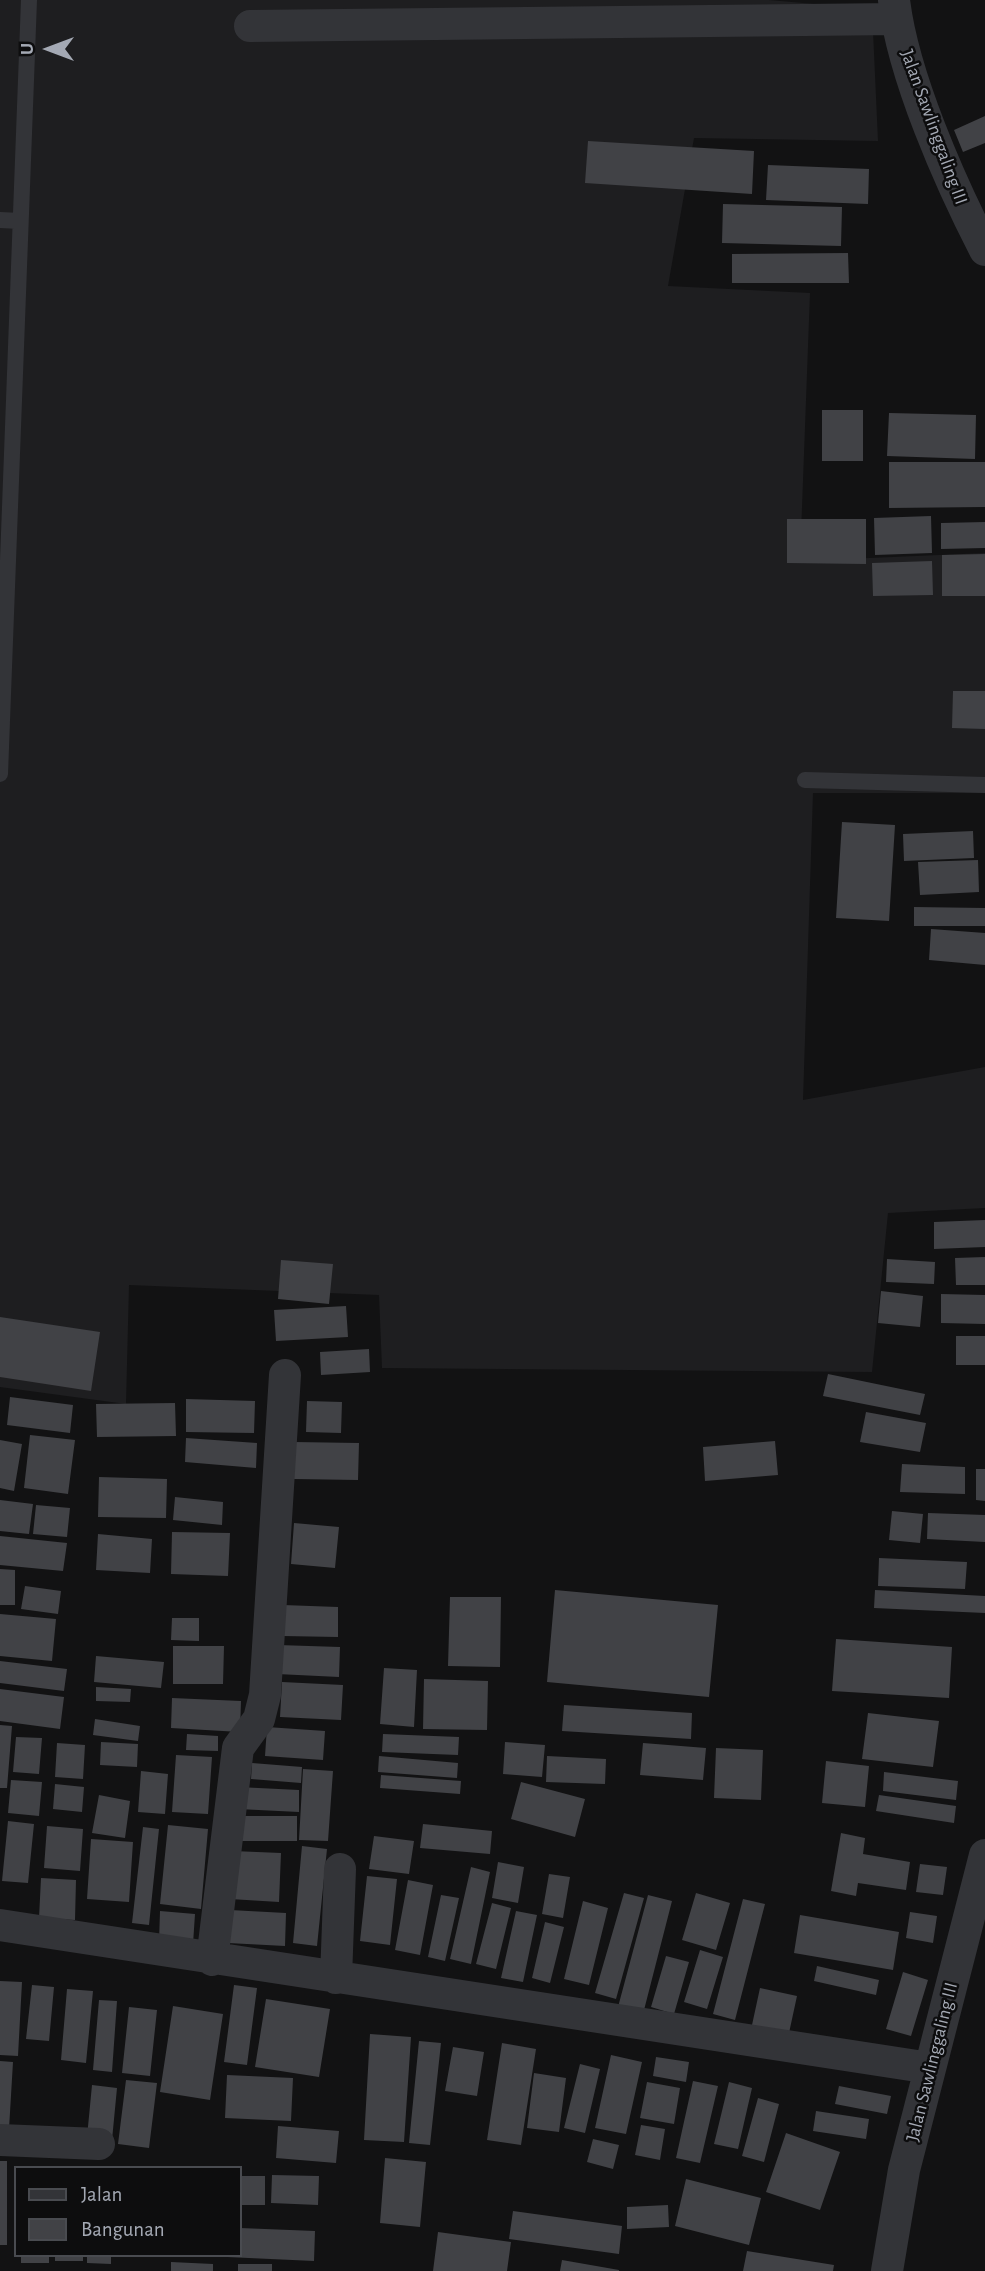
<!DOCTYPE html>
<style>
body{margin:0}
#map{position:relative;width:985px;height:2271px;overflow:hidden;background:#121213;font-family:"Alegreya Sans",sans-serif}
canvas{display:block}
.legend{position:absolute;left:14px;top:2166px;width:228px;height:91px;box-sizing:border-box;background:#0d0d0e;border:2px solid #494b50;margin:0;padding:9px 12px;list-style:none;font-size:21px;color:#a4a9b4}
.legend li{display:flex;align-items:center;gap:14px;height:35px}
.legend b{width:35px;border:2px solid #494b50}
.north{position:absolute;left:14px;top:14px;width:70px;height:70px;-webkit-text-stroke:5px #0d0d0e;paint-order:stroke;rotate:270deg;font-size:19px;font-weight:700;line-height:28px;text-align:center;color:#a4a9b4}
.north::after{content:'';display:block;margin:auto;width:24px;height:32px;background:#a4a9b4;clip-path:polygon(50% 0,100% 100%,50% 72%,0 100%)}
</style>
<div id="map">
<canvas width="985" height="2271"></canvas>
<ul class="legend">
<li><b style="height:9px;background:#333438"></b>Jalan</li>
<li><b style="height:19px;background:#414246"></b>Bangunan</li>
</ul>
<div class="north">U</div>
</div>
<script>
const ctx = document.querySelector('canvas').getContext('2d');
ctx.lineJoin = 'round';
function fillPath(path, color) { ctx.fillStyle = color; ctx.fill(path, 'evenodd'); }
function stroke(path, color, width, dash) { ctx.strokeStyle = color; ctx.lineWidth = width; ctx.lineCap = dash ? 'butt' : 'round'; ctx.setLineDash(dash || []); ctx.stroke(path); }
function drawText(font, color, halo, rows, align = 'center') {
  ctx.font = font + ' "Alegreya Sans",sans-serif'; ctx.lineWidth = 5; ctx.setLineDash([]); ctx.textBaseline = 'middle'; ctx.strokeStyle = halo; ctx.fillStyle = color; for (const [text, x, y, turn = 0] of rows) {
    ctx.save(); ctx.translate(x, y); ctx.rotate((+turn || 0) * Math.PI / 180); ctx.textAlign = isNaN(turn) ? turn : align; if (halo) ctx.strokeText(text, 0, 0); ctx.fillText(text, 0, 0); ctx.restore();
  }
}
const built = new Path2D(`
 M0 0H769L872 9 878 141 694 138 668 286 810 293 800 561 985 553V793H813L803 1100 985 1067V1208L888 1213 872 1372 382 1368 379 1295 129 1285 126 1404 0 1387Z`);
const building = new Path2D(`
 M985 116V143L963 152 954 130Z
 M588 141 754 151 752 194 585 183Z
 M768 165 869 169 868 204 766 200Z
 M723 204 842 207 841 246 722 243Z
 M848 253 849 283H732V254Z
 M822 410H863V461H822Z
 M889 413 976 415 975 459 887 456Z
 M889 462H985V507L889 508Z
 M931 516 932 553 875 555 874 518Z
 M787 519H866V564L787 563Z
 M985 522V548L941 549V523Z
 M985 554V596H942V555Z
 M932 561 933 595 873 596 872 563Z
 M953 691H985V729L952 728Z
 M842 822 895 825 889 921 836 918Z
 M973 831 974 858 904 861 903 834Z
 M978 860 979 892 920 895 918 862Z
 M914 907 985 908V926H914Z
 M931 929 985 933V965L929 960Z
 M985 1220V1247L934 1249V1222Z
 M985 1257V1285H956L955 1258Z
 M887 1259 935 1262 934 1284 886 1282Z
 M281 1260 333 1264 329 1304 278 1299Z
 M881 1291 923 1296 920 1327 878 1323Z
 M941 1294 985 1295V1324L941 1323Z
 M346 1306 348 1337 276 1341 274 1310Z
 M0 1317 100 1332 91 1391 0 1377Z
 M956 1336H985V1365H956Z
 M369 1349 370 1372 321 1375 320 1352Z
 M828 1374 925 1394 920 1415 823 1396Z
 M10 1397 73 1405 70 1433 7 1425Z
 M186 1399 255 1401 254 1433 186 1432Z
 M307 1401 342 1402 341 1433 306 1432Z
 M175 1403 176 1436 97 1437 96 1404Z
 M866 1412 926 1423 920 1452 860 1442Z
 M30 1435 75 1440 68 1494 24 1488Z
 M186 1438 257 1443 256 1468 185 1462Z
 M0 1440 22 1444 14 1491 0 1488Z
 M775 1441 778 1475 705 1481 703 1447Z
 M294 1442 359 1443 358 1480 294 1479Z
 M902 1464 965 1467V1494L900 1492Z
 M976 1469H985V1501L976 1500Z
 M99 1477 167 1479 166 1518 98 1517Z
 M175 1497 223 1502 222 1525 173 1520Z
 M0 1500 33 1504 29 1534 0 1531Z
 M36 1505 70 1508 67 1537 33 1534Z
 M892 1511 923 1514 920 1543 889 1540Z
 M928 1513 985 1515V1542L927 1539Z
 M294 1523 339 1527 335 1568 291 1564Z
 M172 1532 230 1533 228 1576 171 1574Z
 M98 1534 152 1539 150 1573 96 1570Z
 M0 1536 67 1543 63 1571 0 1565Z
 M879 1558 967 1562 965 1589 878 1586Z
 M0 1569 15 1570V1605H0Z
 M25 1586 61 1591 58 1614 21 1609Z
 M555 1590 718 1605 709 1697 547 1682Z
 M875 1590 985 1596V1613L874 1608Z
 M450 1597H501L500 1667 448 1666Z
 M283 1605 338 1607V1637L282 1636Z
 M0 1614 56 1619 52 1661 0 1656Z
 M172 1618H199V1641L171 1640Z
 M836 1639 952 1647 949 1698 832 1691Z
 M278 1645 340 1647 339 1677 277 1674Z
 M173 1646H224L223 1684H173Z
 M96 1656 164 1662 161 1688 94 1682Z
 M0 1661 67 1669 64 1691 0 1683Z
 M384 1668 417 1670 414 1727 380 1724Z
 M424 1679 488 1681 487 1730 423 1729Z
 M282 1682 343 1685 341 1720 280 1717Z
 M96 1687 131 1689 130 1702 96 1701Z
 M0 1689 64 1697 60 1729 0 1721Z
 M172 1698 241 1701 240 1732 171 1728Z
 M564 1705 692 1713 691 1739 562 1731Z
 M868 1713 939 1721 933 1767 862 1759Z
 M95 1719 140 1726 138 1741 93 1735Z
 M0 1725 12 1726 7 1788H0Z
 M267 1727 325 1731 323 1760 265 1756Z
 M187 1734 218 1736V1751L186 1750Z
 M383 1734 459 1737 458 1755 382 1752Z
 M16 1737 42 1738 39 1774 13 1772Z
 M101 1742 138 1744 137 1767 100 1765Z
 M505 1742 545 1745 542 1777 503 1774Z
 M57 1743 85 1745 83 1779 55 1777Z
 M643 1743 706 1748 703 1780 640 1775Z
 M716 1748 763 1750 761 1800 714 1798Z
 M176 1755 212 1757 208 1814 172 1812Z
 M379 1756 458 1763 457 1778 378 1772Z
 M547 1756 606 1759 605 1784 546 1782Z
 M826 1761 869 1766 865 1807 822 1803Z
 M252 1763 302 1767 301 1783 251 1779Z
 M303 1769 333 1771 328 1841 299 1840Z
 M141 1771 168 1774 165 1814 138 1812Z
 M884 1772 958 1781 956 1800 883 1791Z
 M381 1775 461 1781 460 1794 380 1788Z
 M11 1780 42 1782 39 1816 8 1813Z
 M521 1782 585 1799 575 1837 511 1819Z
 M55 1784 84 1787 82 1812 53 1809Z
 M238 1787 299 1790V1812L238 1809Z
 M99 1795 130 1801 125 1838 92 1833Z
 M879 1795 956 1806 954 1823 876 1811Z
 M235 1816H297V1841H235Z
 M8 1821 34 1824 28 1883 2 1881Z
 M423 1824 492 1831 490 1854 420 1848Z
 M168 1825 208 1829 201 1909 160 1904Z
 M47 1826 83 1829 80 1871 44 1868Z
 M143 1827 159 1829 149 1925 132 1923Z
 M841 1833 865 1838 863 1854 910 1862 906 1890 858 1883 856 1896 831 1891Z
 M374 1836 414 1841 409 1874 369 1869Z
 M91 1839 133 1842 129 1902 87 1899Z
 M302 1846 327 1849 317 1946 293 1943Z
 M233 1851 281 1853 279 1902 230 1899Z
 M498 1862 524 1867 518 1903 492 1898Z
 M920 1864 947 1867 943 1895 916 1892Z
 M471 1867 490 1872 471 1964 450 1959Z
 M549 1874 570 1877 563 1918 542 1914Z
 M367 1876 397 1879 390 1945 360 1941Z
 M41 1878 76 1880 75 1920 39 1918Z
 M408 1880 433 1885 420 1955 395 1950Z
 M624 1893 644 1898 616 1999 595 1993Z
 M696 1893 730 1903 716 1950 682 1940Z
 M441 1895 459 1898 445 1961 428 1957Z
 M648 1895 672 1901 643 2014 618 2007Z
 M743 1899 765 1904 735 2020 713 2014Z
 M583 1901 608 1908 589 1985 564 1979Z
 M492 1903 511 1908 496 1969 476 1964Z
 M230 1910 286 1913 285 1946 228 1943Z
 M160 1911 195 1914 193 1944 159 1942Z
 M516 1911 537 1915 523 1982 501 1978Z
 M910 1912 937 1916 933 1943 906 1938Z
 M800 1915 899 1932 893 1970 794 1953Z
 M545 1922 564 1927 550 1983 532 1978Z
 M700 1950 723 1957 707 2009 684 2002Z
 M666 1956 689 1962 674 2014 651 2007Z
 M817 1966 879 1980 876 1995 814 1981Z
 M903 1972 928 1980 911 2036 886 2029Z
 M0 1981 22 1982 18 2056 0 2055Z
 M32 1985 54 1987 49 2041 26 2039Z
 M234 1985 257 1988 247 2065 224 2062Z
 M760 1988 797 1996 789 2033 752 2025Z
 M67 1989 93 1991 86 2063 61 2060Z
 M266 1999 330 2009 319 2077 255 2067Z
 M99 2000 117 2001 112 2072 93 2070Z
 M173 2006 223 2014 210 2100 160 2092Z
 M129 2007 157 2010 150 2076 122 2073Z
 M370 2034 411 2037 404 2142 364 2140Z
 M419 2041 441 2043 430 2145 409 2143Z
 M502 2043 536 2049 521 2145 487 2140Z
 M453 2047 484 2052 477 2096 445 2091Z
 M611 2055 642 2062 626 2134 595 2128Z
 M656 2057 689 2062 686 2082 653 2076Z
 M0 2061 13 2062 9 2129 0 2128Z
 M580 2064 600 2069 585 2133 564 2128Z
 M534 2073 566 2078 559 2132 527 2128Z
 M227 2075 293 2078 291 2121 225 2118Z
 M126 2080 157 2083 149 2148 118 2144Z
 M693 2081 718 2086 700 2163 676 2158Z
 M647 2082 680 2088 674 2124 640 2118Z
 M729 2082 752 2088 738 2149 714 2144Z
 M92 2085 117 2088 112 2140 87 2137Z
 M839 2086 891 2096 887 2114 835 2104Z
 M758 2098 779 2104 764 2162 742 2156Z
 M816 2111 869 2119 866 2139 813 2131Z
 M641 2125 665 2129 660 2160 635 2155Z
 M278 2126 339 2131 336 2163 276 2158Z
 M786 2133 840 2152 820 2210 766 2192Z
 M593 2139 619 2145 613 2169 587 2162Z
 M385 2158 426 2162 420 2227 380 2223Z
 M0 2161H7V2245H0Z
 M272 2175 319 2176 318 2205 271 2203Z
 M240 2176H265V2205H240Z
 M686 2179 761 2198 749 2245 675 2226Z
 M668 2205 669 2227 627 2229V2207Z
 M513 2211 622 2226 619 2254 509 2239Z
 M240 2228 315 2231 314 2261 227 2257 240 2255Z
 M438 2232 511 2242 507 2271H433Z
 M747 2251 834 2265 833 2271H743Z
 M21 2255H49V2263H21Z
 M55 2255H83V2261H55Z
 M87 2255H111V2264L87 2263Z
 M562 2260 619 2270V2271H560Z
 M171 2262 213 2264V2271H171Z
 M238 2264H272V2271H238Z`);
const service = new Path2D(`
 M0 220 20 221
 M0 774 29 0
 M805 780 985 785`);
const minor = new Path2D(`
 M894 0C903 76 950 182 985 250
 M250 26 896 19
 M0 1925 930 2068
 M212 1960 238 1748 259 1719 265 1695 285 1375
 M336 1978 340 1869
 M0 2140 99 2144
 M887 2271 904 2170 985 1855`);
const streetNames = [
 ["Jalan Sawlinggaling III",934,127,70],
 ["Jalan Sawlinggaling III",932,2062,-76]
];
fillPath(built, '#1e1e20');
fillPath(building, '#414246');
stroke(service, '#333438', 16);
stroke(minor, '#333438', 32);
drawText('19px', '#a4a9b4', '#0d0d0e', streetNames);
</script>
